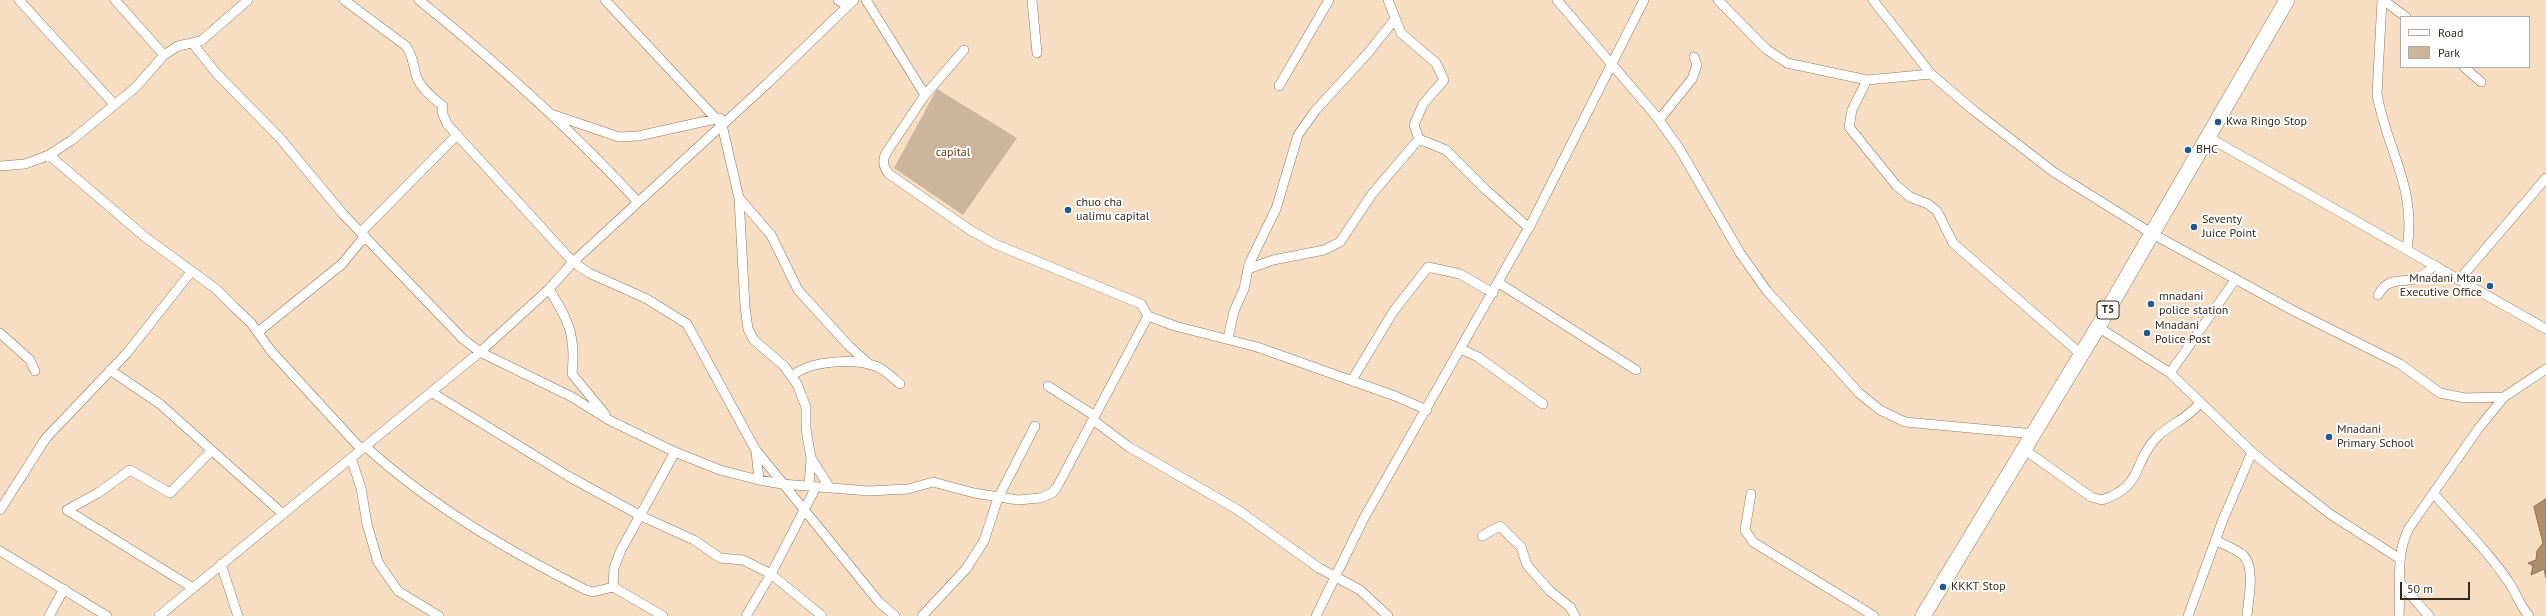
<!DOCTYPE html>
<style>
body{margin:0}
#map{position:relative;width:2546px;height:616px;overflow:hidden;background:#f7dec2;font-family:"PT Sans",sans-serif}
canvas{display:block}
.legend{position:absolute;left:2400px;top:16px;width:130px;height:52px;box-sizing:border-box;background:#fff;border:1px solid #aeaba6;margin:0;padding:5px 7px;list-style:none;font-size:12px;color:#352c21}
.legend li{display:flex;align-items:center;gap:8px;height:20px}
.legend b{width:20px;border:1px solid #aeaba6}
.scale{position:absolute;left:2400px;top:582px;width:70px;height:18px;box-sizing:border-box;border:2px solid #352c21;border-top:0;padding-left:5px;font-size:12px;line-height:14px;white-space:nowrap;color:#352c21;-webkit-text-stroke:3px #fff;paint-order:stroke}
</style>
<div id="map">
<canvas width="2546" height="616"></canvas>
<ul class="legend">
<li><b style="height:5px;background:#fff"></b>Road</li>
<li><b style="height:11px;background:#ccb59b"></b>Park</li>
</ul>
<div class="scale">50 m</div>
</div>
<script>
const ctx = document.querySelector('canvas').getContext('2d');
ctx.lineJoin = 'round';
function fillPath(path, color) { ctx.fillStyle = color; ctx.fill(path, 'evenodd'); }
function stroke(path, color, width, dash) { ctx.strokeStyle = color; ctx.lineWidth = width; ctx.lineCap = dash ? 'butt' : 'round'; ctx.setLineDash(dash || []); ctx.stroke(path); }
function drawText(font, color, halo, rows, align = 'center') {
  ctx.font = font + ' "PT Sans",sans-serif'; ctx.lineWidth = 4; ctx.setLineDash([]); ctx.textBaseline = 'middle'; ctx.strokeStyle = halo; ctx.fillStyle = color; for (const [text, x, y, turn = 0] of rows) {
    ctx.save(); ctx.translate(x, y); ctx.rotate((+turn || 0) * Math.PI / 180); ctx.textAlign = isNaN(turn) ? turn : align; if (halo) ctx.strokeText(text, 0, 0); ctx.fillText(text, 0, 0); ctx.restore();
  }
}
const green = new Path2D(`
 M937 89 1017 138 963 215 894 168Z`);
const water = new Path2D(`
 M2546 499V578L2544 569 2531 575 2533 566 2528 563 2536 560 2537 551 2543 543 2534 507Z`);
const minor = new Path2D(`
 M19 0 114 104
 M115 0 164 55
 M344 0 406 46C413 55 413 65 416 75 420 88 433 98 443 106L442 112 447 124 573 262 589 273 647 299 687 324 755 449 879 602 895 616
 M419 0C496 62 571 129 638 202
 M605 0 722 125 739 198 745 307 748 329 754 340 784 366 797 384 806 407V429L811 458 830 488
 M838 0 848 6
 M866 0 925 95
 M1032 0 1037 53
 M1388 0 1401 33 1436 63 1444 80 1423 104 1414 125 1419 139
 M1557 0 1656 116 1679 148 1740 253 1767 291 1859 393 1880 410 1905 422 2035 434
 M1718 0 1766 49 1787 63 1867 80 1931 74
 M1873 0 1931 74 1973 110 2055 173 2151 233 2294 311 2400 364 2440 393 2465 398 2504 397
 M2382 0 2377 94C2387 151 2417 187 2407 249
 M2383 0 2406 17
 M193 44 217 74 279 137 343 214 463 339 480 352 572 397 609 420 675 452 720 470 759 480 782 484 869 491 908 489 933 482 974 493 1018 500 1040 498 1052 493 1057 487 1148 316
 M964 50 925 95 886 153C882 161 883 167 889 174L970 230 995 244 1141 304 1148 316 1175 326 1257 347 1395 396 1427 410
 M2464 67 2481 82
 M1867 80 1852 110 1849 127 1896 185 1910 197 1928 204 1937 211 1953 243 2082 355
 M1279 86 1329 0
 M554 115 619 137 638 136 720 118
 M1659 120 1692 79 1697 65 1694 57
 M2208 137 2546 329
 M49 155 145 237 216 289 234 307 251 323 271 351 361 449
 M0 166 25 164 49 155 72 140 136 87 164 55 178 46 201 41 248 0
 M739 198 771 235 798 290 849 346 870 365
 M361 232 456 136
 M1248 269 1273 260 1324 250 1340 242 1372 194 1419 139 1446 150 1485 189 1529 228
 M2459 280 2546 178
 M1499 283 1636 370
 M549 289C569 321 576 336 572 374L605 414
 M2378 295C2390 274 2403 285 2420 277 2425 274 2430 269 2435 265
 M2098 327 2170 373 2252 452 2276 472 2330 514 2400 559
 M258 332 342 264 365 236
 M0 333 30 360 35 371
 M1228 338 1234 311 1244 289 1249 264 1276 209 1298 135 1315 111 1368 53 1395 19
 M1461 349 1478 357 1543 404
 M110 370 160 404 283 514
 M2170 373 2235 280
 M792 376C811 360 855 358 878 367 886 371 893 378 900 384
 M1352 380 1393 312 1428 267 1460 274 1493 293
 M1048 386 1095 416
 M431 392 568 476 641 516 694 540 720 558 743 560 771 574 816 487
 M1093 420 1129 447 1238 510 1319 568 1360 590 1388 616
 M365 446C431 506 507 550 586 590L593 592 613 587 663 616
 M2025 450 2091 497 2102 500C2144 486 2132 463 2157 437 2170 424 2186 420 2200 403
 M756 451 759 480
 M351 458 361 488 367 524 378 562 398 591 439 616
 M809 486 811 458
 M1751 494 1745 530 1753 542 1874 616
 M2434 494C2459 523 2489 552 2510 584 2517 595 2520 606 2529 616
 M0 510 46 438 127 353 191 272
 M1482 536 1500 526 1521 547 1527 565 1550 591 1570 607 1575 616
 M2216 540C2224 545 2236 549 2243 555 2256 567 2248 601 2247 616
 M0 551 107 616
 M221 564 238 616
 M2401 584 2429 616
 M613 587 614 568 621 550 675 452
 M193 588 67 510 98 493 130 470 170 493 211 451
 M49 616 64 589
 M159 616 480 352 549 289 573 262 769 82 854 0
 M746 616 771 574 822 616
 M922 616 966 569 984 541 998 498 1035 426
 M1316 616 1364 518 1532 222 1644 0
 M2188 616 2222 522 2252 452
 M2399 616C2401 586 2395 555 2409 528L2478 429 2504 397 2546 369`);
const trunk = new Path2D(`
 M1923 616 2098 327 2287 0`);
const markers = [
 [2218,122,4,"#1f5990"],
 [2188,150,4,"#1f5990"],
 [1068,210,4,"#1f5990"],
 [2194,227,4,"#1f5990"],
 [2490,286,4,"#1f5990"],
 [2151,304,4,"#1f5990"],
 [2147,333,4,"#1f5990"],
 [2329,437,4,"#1f5990"],
 [1943,587,4,"#1f5990"]
];
const shields = [
 [2108,310,22]
];
const shieldNames = [
 ["T5",2108,310]
];
const poiNames = [
 ["Kwa Ringo Stop",2226,122],
 ["BHC",2196,150],
 ["chuo cha",1076,203],
 ["ualimu capital",1076,217],
 ["Seventy",2202,220],
 ["Juice Point",2202,234],
 ["Mnadani Mtaa",2482,279,"right"],
 ["Executive Office",2482,293,"right"],
 ["mnadani",2159,297],
 ["police station",2159,311],
 ["Mnadani",2155,326],
 ["Police Post",2155,340],
 ["Mnadani",2337,430],
 ["Primary School",2337,444],
 ["KKKT Stop",1951,587]
];
const parkNames = [
 ["capital",953,153]
];
fillPath(green, '#ccb59b');
fillPath(water, '#af8f69');
stroke(water, '#8a7153', 1);
stroke(minor, '#8e785e', 10);
stroke(trunk, '#8e785e', 16);
stroke(minor, '#fff', 9);
stroke(trunk, '#fff', 15);
for (const [x, y, r, color] of markers) { const dot = new Path2D(); dot.arc(x, y, r, 0, 2 * Math.PI); ctx.fillStyle = color; ctx.fill(dot); stroke(dot, '#fff', 1.5); }
for (const [x, y, w] of shields) { const box = new Path2D(); box.roundRect(x - w / 2, y - 9, w, 18, 3); ctx.fillStyle = '#fff'; ctx.fill(box); stroke(box, '#352c21', 1); }
drawText('bold 11px', '#352c21', null, shieldNames);
drawText('12px', '#352c21', '#fff', poiNames, 'left');
drawText('12px', '#5f3e0e', '#fff', parkNames);
</script>
